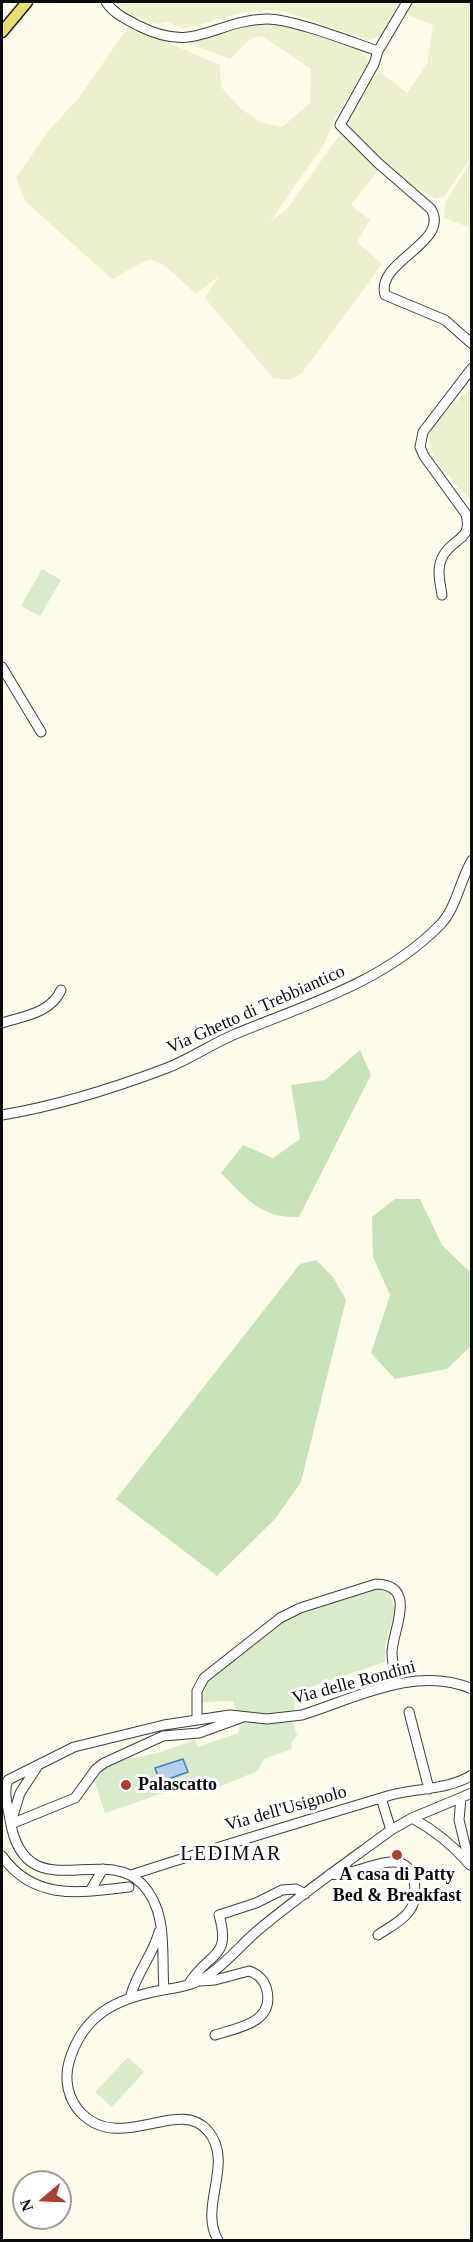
<!DOCTYPE html>
<style>
body{margin:0}
#map{position:relative;width:473px;height:2242px;overflow:hidden;background:#fdfceb;font-family:Georgia,serif}
canvas{display:block}
.frame{position:absolute;inset:0;border:3px solid #0b0b0b;pointer-events:none}
.north{position:absolute;left:12px;top:2170px;width:60px;height:60px;box-sizing:border-box;background:#fff;border:2px solid #9d9d9d;border-radius:50%;rotate:251deg;font-size:16px;font-weight:700;line-height:24px;text-align:center;color:#0b0b0b}
.north::after{content:'';display:block;margin:auto;width:21px;height:27px;background:#ab4032;clip-path:polygon(50% 0,100% 100%,50% 72%,0 100%)}
</style>
<div id="map">
<canvas width="473" height="2242"></canvas>
<div class="frame"></div>
<div class="north">N</div>
</div>
<script>
const ctx = document.querySelector('canvas').getContext('2d');
ctx.lineJoin = 'round';
function fillPath(path, color) { ctx.fillStyle = color; ctx.fill(path, 'evenodd'); }
function stroke(path, color, width, dash) { ctx.strokeStyle = color; ctx.lineWidth = width; ctx.lineCap = dash ? 'butt' : 'round'; ctx.setLineDash(dash || []); ctx.stroke(path); }
function drawText(font, color, halo, rows, align = 'center') {
  ctx.font = font + ' Georgia,serif'; ctx.lineWidth = 6; ctx.setLineDash([]); ctx.textBaseline = 'middle'; ctx.strokeStyle = halo; ctx.fillStyle = color; for (const [text, x, y, turn = 0] of rows) {
    ctx.save(); ctx.translate(x, y); ctx.rotate((+turn || 0) * Math.PI / 180); ctx.textAlign = isNaN(turn) ? turn : align; if (halo) ctx.strokeText(text, 0, 0); ctx.fillText(text, 0, 0); ctx.restore();
  }
}
const farmland = new Path2D(`
 M116 2H400L382 35 369 40 286 12 269 10 244 12 183 29 167 21 157 24 135 16 124 11Z
 M409 2H471V157L444 197 436 199 413 186 348 131 345 122 379 71 407 93 427 64 433 25 403 13Z
 M266 23 284 25 361 50 367 56 368 64 336 116 324 144 270 222 287 209 341 133 379 169 351 205 370 220 357 242 382 264 302 373 289 380 273 378 205 298 219 276 196 294 164 265 151 260 143 262 112 279 26 202 16 178 49 130 77 100 129 26 220 65 221 87 241 109 260 122 282 127 310 103 311 69 262 36 252 38 230 59 188 43 247 25Z
 M471 161V228L444 218 445 203Z
 M471 388V501L438 463 431 449 429 435 438 419Z`);
const green = new Path2D(`
 M360 1050 371 1075 299 1217C260 1218 247 1199 221 1173L243 1145 273 1158 300 1139 291 1085 325 1080Z
 M395 1199H420L442 1245 472 1274 471 1346 447 1369 395 1379 371 1353 390 1295 373 1257 372 1217Z
 M316 1260 333 1277 346 1300 301 1482 275 1519 217 1576 116 1499 300 1264Z`);
const pitch = new Path2D(`
 M42 569 61 580 40 616 21 606Z
 M377 1587 388 1590 395 1610 385 1646V1662L296 1692 293 1723 297 1735 291 1743 292 1749 264 1759 257 1771 212 1790 207 1778 105 1813 94 1780C106 1760 132 1758 153 1754 167 1751 181 1744 195 1740L198 1747 238 1733 240 1723 233 1701 203 1702 198 1697 203 1683 287 1617Z
 M128 2057 144 2072 112 2107 95 2092Z`);
const water = new Path2D(`
 M183 1759 188 1772 160 1782 155 1768Z`);
const minor = new Path2D(`
 M106 2C114 14 126 19 139 26 197 55 213 20 267 19 293 19 351 42 378 51
 M407 2 378 51 374 64 340 125 378 163 431 209C451 243 375 261 385 295L445 320 472 344
 M442 595C440 582 436 568 443 556 453 537 473 541 466 514L424 456 420 447 423 432 472 368
 M2 667 41 732
 M2 1023C24 1016 51 1013 61 990
 M2 1115C57 1106 114 1088 167 1068 190 1059 210 1045 233 1035 305 1005 383 983 440 925 456 909 460 880 472 860
 M409 1712 429 1789
 M197 1718V1691L204 1678 280 1618 300 1608 376 1584C418 1585 393 1629 392 1652 392 1663 395 1673 397 1684
 M381 1798 391 1830
 M461 1798 459 1820 469 1861
 M412 1818C436 1831 453 1845 470 1865
 M12 1819 20 1793 37 1767
 M11 1824 75 1798 96 1769 104 1763 163 1736 199 1733 243 1717
 M2 1856C34 1901 80 1893 129 1887
 M330 1874C359 1879 414 1834 415 1892 416 1915 394 1924 378 1935
 M131 1875C217 1847 304 1821 391 1795 417 1788 448 1790 472 1775
 M90 1891 103 1869
 M200 1981 215 1980 249 1971C260 1975 265 1981 267 1991 274 2023 237 2028 215 2035
 M188 1985C208 1951 232 1960 219 1915L256 1903 282 1890 296 1889 305 1894
 M164 1989C161 1955 169 1912 142 1884 103 1843 25 1910 10 1820 8 1807 3 1792 8 1780L74 1747 164 1725 230 1715 267 1719 302 1715C356 1698 416 1665 472 1689
 M131 1995C137 1972 153 1955 159 1932
 M218 2240C198 2207 235 2163 208 2131 179 2096 121 2154 81 2113 68 2099 64 2080 69 2062 83 2014 117 1998 163 1990 180 1987 196 1985 210 1974 227 1962 241 1945 257 1931 300 1895 346 1863 391 1830L412 1818 472 1793`);
const major = new Path2D(`
 M2 32 27 2`);
const markers = [
 [126,1785,6,"#ab4032"],
 [397,1855,6,"#ab4032"]
];
const streetNames = [
 ["Via Ghetto di Trebbiantico",256,1010,-24],
 ["Via delle Rondini",354,1683,-15],
 ["Via dell'Usignolo",286,1809,-16]
];
const poiNames = [
 ["Palascatto",138,1785],
 ["A casa di Patty",397,1875,"center"],
 ["Bed & Breakfast",397,1896,"center"]
];
const neighbourhoodNames = [
 ["LEDIMAR",231,1855]
];
fillPath(farmland, '#edf0ce');
fillPath(green, '#c8e3b9');
fillPath(pitch, '#daebc9');
fillPath(water, '#b5d0ef');
stroke(water, '#447abe', 1.5);
stroke(minor, '#3e3e3e', 11);
stroke(major, '#1c1c1c', 13);
stroke(minor, '#fff', 9);
stroke(major, '#eadf6e', 10);
for (const [x, y, r, color] of markers) { const dot = new Path2D(); dot.arc(x, y, r, 0, 2 * Math.PI); ctx.fillStyle = color; ctx.fill(dot); stroke(dot, '#fff', 2); }
drawText('18px', '#0b0b0b', '#fff', streetNames);
drawText('bold 18px', '#0b0b0b', '#fff', poiNames, 'left');
ctx.letterSpacing = '1.5px';
drawText('20px', '#0b0b0b', '#fff', neighbourhoodNames);
ctx.letterSpacing = '0px';
</script>
